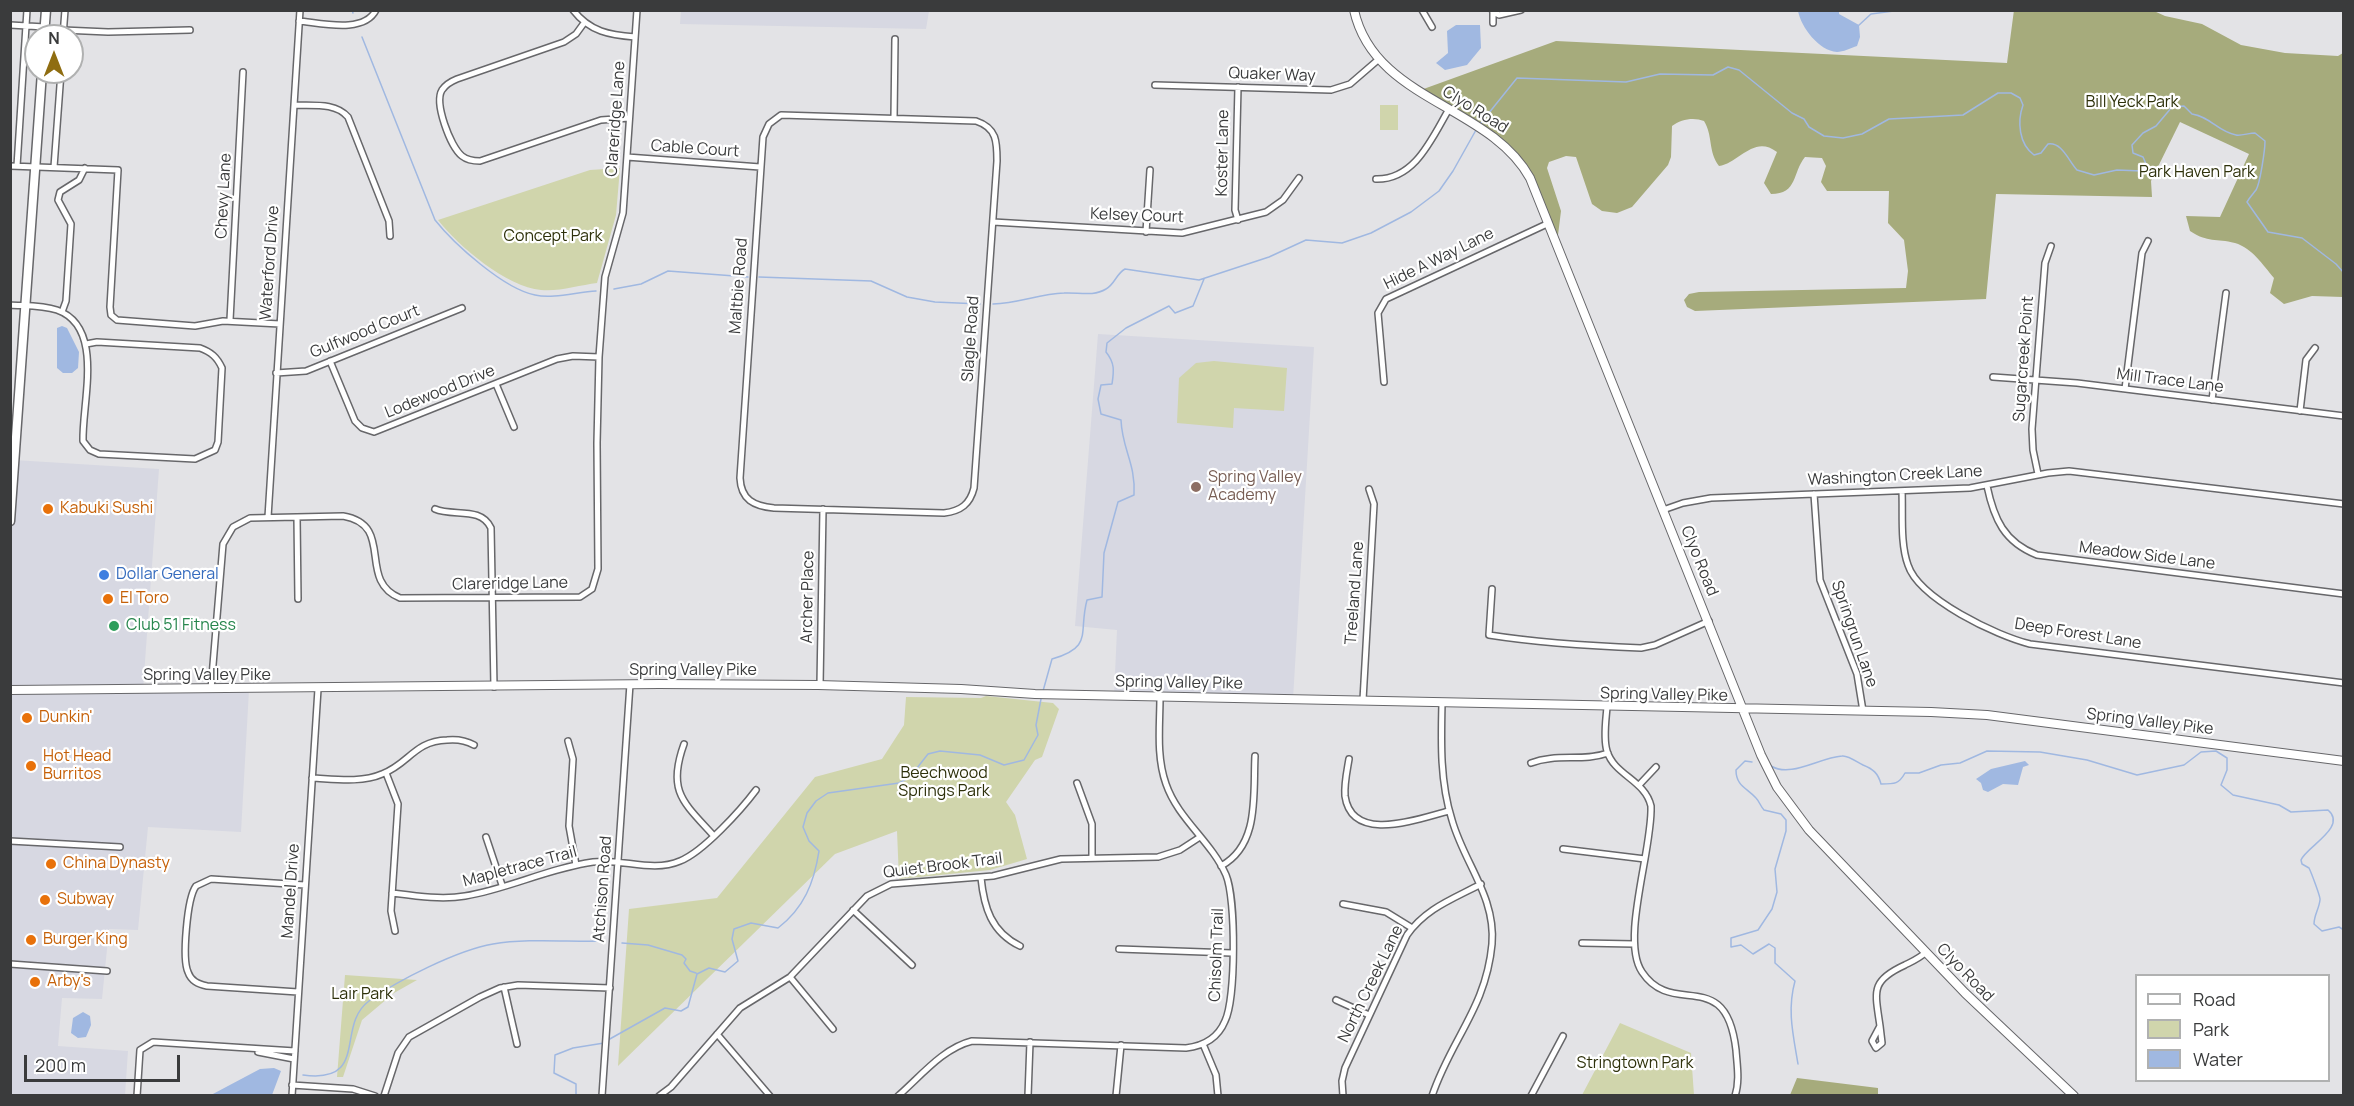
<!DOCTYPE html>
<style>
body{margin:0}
#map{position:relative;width:2354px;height:1106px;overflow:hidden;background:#e3e3e6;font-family:Manrope,sans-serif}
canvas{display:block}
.frame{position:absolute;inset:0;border:12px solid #3a3b3c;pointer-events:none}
.legend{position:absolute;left:2135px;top:974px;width:195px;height:108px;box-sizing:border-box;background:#fff;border:2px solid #b0b1b1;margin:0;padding:8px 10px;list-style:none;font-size:18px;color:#3a3b3c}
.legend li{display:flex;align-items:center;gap:12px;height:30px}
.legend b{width:30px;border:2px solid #b0b1b1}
.north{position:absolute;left:24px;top:24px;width:60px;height:60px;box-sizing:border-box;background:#fff;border:2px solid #b0b1b1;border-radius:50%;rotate:0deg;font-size:16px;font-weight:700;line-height:24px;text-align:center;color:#3a3b3c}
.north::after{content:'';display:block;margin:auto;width:21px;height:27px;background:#8f6d11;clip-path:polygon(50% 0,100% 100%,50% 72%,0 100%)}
.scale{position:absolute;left:24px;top:1055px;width:156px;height:27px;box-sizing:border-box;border:3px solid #3a3b3c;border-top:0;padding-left:8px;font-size:18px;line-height:21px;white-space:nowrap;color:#3a3b3c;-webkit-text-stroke:4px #fff;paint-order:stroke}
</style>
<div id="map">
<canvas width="2354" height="1106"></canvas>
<div class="frame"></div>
<ul class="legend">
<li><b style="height:8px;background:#fff"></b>Road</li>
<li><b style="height:16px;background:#d0d5ac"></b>Park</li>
<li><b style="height:16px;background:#a0b8e1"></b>Water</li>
</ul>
<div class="north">N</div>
<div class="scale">200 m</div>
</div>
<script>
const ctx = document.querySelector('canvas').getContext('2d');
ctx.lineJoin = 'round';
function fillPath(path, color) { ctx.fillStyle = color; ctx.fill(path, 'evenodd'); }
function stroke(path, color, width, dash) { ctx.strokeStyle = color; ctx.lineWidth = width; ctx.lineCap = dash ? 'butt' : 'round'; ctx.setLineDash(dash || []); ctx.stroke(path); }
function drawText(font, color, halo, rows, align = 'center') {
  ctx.font = font + ' Manrope,sans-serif'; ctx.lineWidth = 4.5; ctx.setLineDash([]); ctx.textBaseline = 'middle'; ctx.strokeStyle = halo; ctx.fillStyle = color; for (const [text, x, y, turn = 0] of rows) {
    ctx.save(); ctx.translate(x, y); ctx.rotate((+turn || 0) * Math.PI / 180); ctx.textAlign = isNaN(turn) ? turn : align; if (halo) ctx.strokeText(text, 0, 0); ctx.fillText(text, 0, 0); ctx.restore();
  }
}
const built = new Path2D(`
 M681 11H929L926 29 680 24Z
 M1098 334 1314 347 1293 699 1114 695 1117 630 1075 626Z
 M14 460 159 469 143 689 249 690 241 832 148 827 138 930 109 929 102 999 62 998 58 1046 128 1051 125 1095 11 1096 10 533Z`);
const green = new Path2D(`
 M1380 105H1398V130H1380Z
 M620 168 616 215 597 283C580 285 558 292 541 290 507 287 458 246 438 220L590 170Z
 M1214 361 1287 368 1284 411 1234 408 1233 428 1177 423 1179 378 1196 363Z
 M986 696 1053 703 1059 709 1042 757 1035 760 1006 802 1015 815 1027 859 990 870 899 879 897 831 835 854 618 1066 629 909 717 898 815 777 882 759 904 725 906 697 981 698Z
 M345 975 417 980 394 993 362 1020 343 1077H337Z
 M1620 1023 1691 1053 1694 1095H1582Z`);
const forest = new Path2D(`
 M2014 10 2154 11 2165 16 2202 24 2241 45 2285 53 2338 56 2343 53V297L2312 296 2284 304 2270 293 2274 278C2263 265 2252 248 2235 243 2216 238 2208 243 2190 231L2186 216 2220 217 2249 154 2180 122 2151 181 2152 197 1996 194 1986 299 1695 311 1687 307 1684 300 1689 294 1699 292 1906 288 1908 271 1904 240 1888 223 1889 191H1827L1821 182 1826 166 1822 158 1805 157C1792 173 1798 194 1771 194L1764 183 1777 152C1754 134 1739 163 1719 166 1708 152 1713 135 1704 121 1694 117 1681 119 1672 126L1671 157 1668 165 1632 207 1617 213 1602 211 1592 204 1576 157 1566 156 1549 162 1547 168 1561 211 1557 243 1536 192 1510 150 1418 91 1556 41 2007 63Z
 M1797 1078 1878 1088V1095H1790Z`);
const water = new Path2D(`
 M1798 11H1839V14L1859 25 1860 37 1857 46C1851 48 1843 52 1837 52 1819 51 1801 27 1798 11Z
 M1456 25H1480L1481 48 1467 65 1445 70 1436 63 1448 53 1447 31Z
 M62 326 67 328 79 352 78 368 72 373H63L57 368V328Z
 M2025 761 2029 765 2023 767 2018 785 2003 784 1988 792 1983 790 1981 783 1976 779 1991 769Z
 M83 1012 90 1016 91 1025 86 1037 78 1038 71 1033 73 1018Z
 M274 1068 281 1071 272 1095H211L260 1069Z`);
const stream = new Path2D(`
 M352 10 353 13
 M1858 26 1871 14 1901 10
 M362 37 435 220C454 244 504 289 535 295 553 299 577 292 596 291
 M1480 124 1517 78 1626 82 1660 74 1713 75 1728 67 1739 70 1792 113 1804 119 1809 127 1824 136 1843 138 1862 134 1889 119 1963 115 1998 93H2011L2020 98 2023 105C2017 122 2019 144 2034 155L2041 153 2048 144C2062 142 2068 160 2077 170L2094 175 2117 170 2142 171 2146 164 2143 157 2133 153 2132 145 2143 133 2156 126 2172 107 2184 106 2192 114C2211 117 2218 132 2236 135 2241 136 2249 133 2255 133L2265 141C2265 150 2260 184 2256 190 2253 194 2250 197 2247 202L2268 232 2302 238 2336 264 2344 273
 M759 277 871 281 907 297 935 302 980 304
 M614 289 641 284 668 271 748 277
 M993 304C1019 303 1039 294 1064 293 1078 292 1093 297 1106 289 1115 284 1116 274 1125 269L1199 280 1269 257 1306 240 1342 243 1371 233 1411 212 1439 191 1453 171 1476 130
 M1043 691 1052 659C1094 647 1078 633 1087 600L1102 597 1104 553 1118 502 1134 495C1136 464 1122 449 1121 420L1101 414 1098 399 1101 385 1112 384C1114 371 1115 363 1106 352L1107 343 1126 328 1169 306 1175 313 1193 306 1204 279
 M1752 762 1745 761 1736 770C1736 786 1747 788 1756 798 1759 801 1761 807 1764 810L1781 814 1786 820V831L1775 869 1777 892 1772 909 1758 930 1731 938V947L1741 945 1753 954 1769 944 1775 948V963L1795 981C1787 1010 1793 1034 1798 1064
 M1771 766C1791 778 1818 758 1842 756 1848 755 1857 762 1863 765 1873 769 1878 773 1881 784 1895 784 1899 784 1905 773H1919L1941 765 1960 763 1987 751 2040 752 2087 760 2137 775 2184 765 2201 752 2216 751 2227 758V770L2221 785 2233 795 2279 805 2291 812 2328 810C2348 827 2306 847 2301 860L2302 864 2309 868C2311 872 2321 898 2320 900 2319 909 2314 915 2314 924L2322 931 2339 927 2344 930
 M622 943 648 945 682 955 686 959 684 963 690 971 696 973
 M608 1040 665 1008 681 1011 688 1007 697 974 709 968 725 972 738 961 732 939 734 929 751 923 778 928C804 908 814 883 819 851L809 841 803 827 807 813 816 801 828 793 899 783 910 777 928 754 940 751 980 755 1004 765 1024 760 1038 735 1036 725 1041 699
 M303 1075C370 1084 335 1026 369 1001 398 980 458 950 493 944 527 938 569 942 603 941
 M576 1096V1084L554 1073 555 1055 573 1048 604 1043`);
const street = new Path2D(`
 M573 10C590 32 610 35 635 37
 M1422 10 1432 27
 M1493 12 1499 15 1521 10
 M1493 12V23
 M299 21C321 23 364 34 376 10
 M584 23 576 34 564 42 457 79C452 81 446 84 442 90 434 103 450 146 462 156 467 160 473 161 480 161L601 120 629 118
 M10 25 45 27
 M63 30 108 32 190 30
 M63 36 65 10
 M1155 85 1331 90 1350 84 1379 59
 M294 105C312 106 335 102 348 117L389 221 390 236
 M781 115 976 121C997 128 997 142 997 161L974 488C970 504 961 511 944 513L774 508C754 506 741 500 740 478L763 137 769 124Z
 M894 118 895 39
 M627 157 760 167
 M10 166 118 170 110 307 111 315 117 320 195 326 223 321 280 324
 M17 166 27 10
 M54 167 61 72
 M1376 179C1415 180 1432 138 1449 109
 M1238 220 1235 210 1238 87
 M993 222 1182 233 1266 212 1283 200 1299 178
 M1146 232 1150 170
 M10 305C25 306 42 305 57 310 105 327 82 401 83 441L90 450 99 454 195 459 215 450 218 442 222 368C217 357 211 352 200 348L97 342 86 344
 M62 312 66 301 71 224 58 200 60 192 79 180 85 168
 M230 320 243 72
 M330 361 355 421 362 428 374 432 557 359 573 356 599 357
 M276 373 306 371 462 308
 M1993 377 2077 383 2344 416
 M1384 382 1378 313 1386 299 1549 223
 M496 384 514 427
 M2125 389 2142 253 2148 241
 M2212 400 2226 293
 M2300 411 2306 360 2315 348
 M2038 474 2033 450 2032 429 2045 263 2051 246
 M1987 486C1994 519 2004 542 2037 555L2344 594
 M1902 491C1903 514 1900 543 1908 565 1919 599 1997 636 2030 644L2344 683
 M1814 494 1820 580 1857 674 1863 711
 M435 509C453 517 481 506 491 528L494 687
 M1663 510 1683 503 1711 498 1970 488 2048 473 2069 471 2344 504
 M268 517 300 10
 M297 517 298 599
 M1492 589 1489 635C1540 643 1590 646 1641 648L1655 645 1709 621
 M820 685 823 509
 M211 689 223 544 233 527 250 518 343 516C396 525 356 580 400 598L580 597 592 589 598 569 597 443 599 357 605 277 623 213 637 10
 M1363 700 1374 504 1369 489
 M1607 707C1606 720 1603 738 1607 751 1614 775 1645 780 1651 806 1653 848 1620 940 1642 972 1673 1019 1726 964 1736 1050 1737 1065 1740 1081 1735 1096
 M568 741 573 759 569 826 576 865
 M684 744C667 791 683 802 713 835
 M1349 759C1347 771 1344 784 1345 796 1352 845 1420 818 1449 811
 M1531 763C1556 753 1583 762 1608 753
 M386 773 398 804 391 911 395 931
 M312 778C334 779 362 783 382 774 409 764 414 741 447 740 457 739 465 740 474 745
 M1077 783 1092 824V858
 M1640 784 1656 767
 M486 837 502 885
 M10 841 120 847
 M1563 849 1645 859
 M1221 866C1260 845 1253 794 1255 756
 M981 878C984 907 991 932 1020 946
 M392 893C415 896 442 900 465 896 508 889 549 868 593 862 622 858 652 873 680 861 703 852 741 810 756 790
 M1343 904 1386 912 1412 928
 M853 910 912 965
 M1582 943 1634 944
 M1119 949 1232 953
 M10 964 107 971
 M790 977 833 1029
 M504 987 517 1044
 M298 992 207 986C198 984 191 981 188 972 182 959 187 898 196 886L211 879 305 885
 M1336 1000 1369 1015
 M1880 1026C1875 991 1870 981 1905 965 1913 961 1920 958 1926 952
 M1880 1026 1882 1043 1876 1048 1872 1041Z
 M717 1034 770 1096
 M1203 1044 1216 1075 1218 1096
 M258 1052 294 1059
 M292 1085 353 1089 375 1096
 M137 1096 140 1050 153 1042 295 1051
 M292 1096 318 689
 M384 1096 398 1053 409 1037 480 997 500 988 518 985 610 988
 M602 1096 630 684
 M659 1096 671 1087 740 1008 790 977 867 896 891 884 993 876 1061 859 1158 857 1180 850 1200 837
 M898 1096C920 1077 943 1048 972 1041L1186 1048C1203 1046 1218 1038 1225 1021 1236 998 1236 899 1226 875 1211 841 1178 819 1166 784 1156 756 1160 725 1160 697
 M1028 1096 1030 1042
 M1116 1096 1121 1045
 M1343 1096 1342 1081 1345 1068 1407 935C1426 908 1453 899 1481 884
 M1432 1096C1451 1039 1486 1008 1492 944 1496 897 1464 863 1452 820 1440 782 1441 743 1442 703
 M1531 1096 1563 1036`);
const secondary = new Path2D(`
 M1354 10C1374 101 1489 104 1530 178L1761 755 1777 787 1809 830 1965 993 2074 1096
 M10 690 659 684 818 685 961 689 1035 694 1931 712 1987 715 2344 761`);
const primary = new Path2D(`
 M44 36 46 10
 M10 521 42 72`);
const markers = [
 [1196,487,6,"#8d6e63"],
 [48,509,6,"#e8710a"],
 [104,575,6,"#3f7fe0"],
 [108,599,6,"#e8710a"],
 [114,626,6,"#2e9e5b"],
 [27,718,6,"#e8710a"],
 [31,766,6,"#e8710a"],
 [51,864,6,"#e8710a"],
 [45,900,6,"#e8710a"],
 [31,940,6,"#e8710a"],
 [35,982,6,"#e8710a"]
];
const streetNames = [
 ["Quaker Way",1272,75,2],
 ["Clyo Road",1475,110,32],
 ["Clareridge Lane",616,119,-86],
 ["Cable Court",695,149,4],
 ["Koster Lane",1223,153,-89],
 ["Chevy Lane",224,196,-87],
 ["Kelsey Court",1137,216,2],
 ["Hide A Way Lane",1439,259,-26],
 ["Waterford Drive",270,263,-86],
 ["Maltbie Road",739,286,-86],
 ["Gulfwood Court",365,332,-22],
 ["Slagle Road",971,339,-86],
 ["Sugarcreek Point",2024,359,-86],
 ["Mill Trace Lane",2170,381,7],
 ["Lodewood Drive",440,392,-22],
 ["Washington Creek Lane",1895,476,-3],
 ["Meadow Side Lane",2147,556,7],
 ["Clyo Road",1699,561,68],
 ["Clareridge Lane",510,584,-1],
 ["Treeland Lane",1355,593,-86],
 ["Archer Place",808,597,-89],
 ["Springrun Lane",1854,634,71],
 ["Deep Forest Lane",2078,634,9],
 ["Spring Valley Pike",693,671],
 ["Spring Valley Pike",207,676],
 ["Spring Valley Pike",1179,683,1],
 ["Spring Valley Pike",1664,695,1],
 ["Spring Valley Pike",2150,722,7],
 ["Quiet Brook Trail",943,866,-7],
 ["Mapletrace Trail",520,867,-15],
 ["Atchison Road",603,889,-86],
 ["Mandel Drive",291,891,-86],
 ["Chisolm Trail",1217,955,-88],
 ["Clyo Road",1965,973,46],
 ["North Creek Lane",1371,984,-64]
];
const parkNames = [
 ["Bill Yeck Park",2132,103],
 ["Park Haven Park",2197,173],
 ["Concept Park",553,237],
 ["Beechwood",944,774],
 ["Springs Park",944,792],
 ["Lair Park",362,995],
 ["Stringtown Park",1635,1064]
];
const educationNames = [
 ["Spring Valley",1208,478],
 ["Academy",1208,496]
];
const foodNames = [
 ["Kabuki Sushi",60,509],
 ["El Toro",120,599],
 ["Dunkin'",39,718],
 ["Hot Head",43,757],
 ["Burritos",43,775],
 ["China Dynasty",63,864],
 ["Subway",57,900],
 ["Burger King",43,940],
 ["Arby's",47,982]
];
const shopNames = [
 ["Dollar General",116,575]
];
const leisureNames = [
 ["Club 51 Fitness",126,626]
];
fillPath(built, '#d7d8e2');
fillPath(green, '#d0d5ac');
fillPath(forest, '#a6ab7c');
fillPath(water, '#a0b8e1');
stroke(stream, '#a0b8e1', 1.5);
stroke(street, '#67676a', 8);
stroke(secondary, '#67676a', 10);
stroke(primary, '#67676a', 11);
stroke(street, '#fff', 5);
stroke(secondary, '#fff', 8);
stroke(primary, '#fff', 8);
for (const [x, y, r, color] of markers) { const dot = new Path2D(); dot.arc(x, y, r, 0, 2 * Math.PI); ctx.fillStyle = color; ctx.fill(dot); stroke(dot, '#fff', 2); }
drawText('16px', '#3a3b3c', '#fff', streetNames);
drawText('16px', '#2e310b', '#fff', parkNames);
drawText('16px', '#785e54', '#fff', educationNames, 'left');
drawText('16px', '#c56008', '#fff', foodNames, 'left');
drawText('16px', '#366cbe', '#fff', shopNames, 'left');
drawText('16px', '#27864d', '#fff', leisureNames, 'left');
</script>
